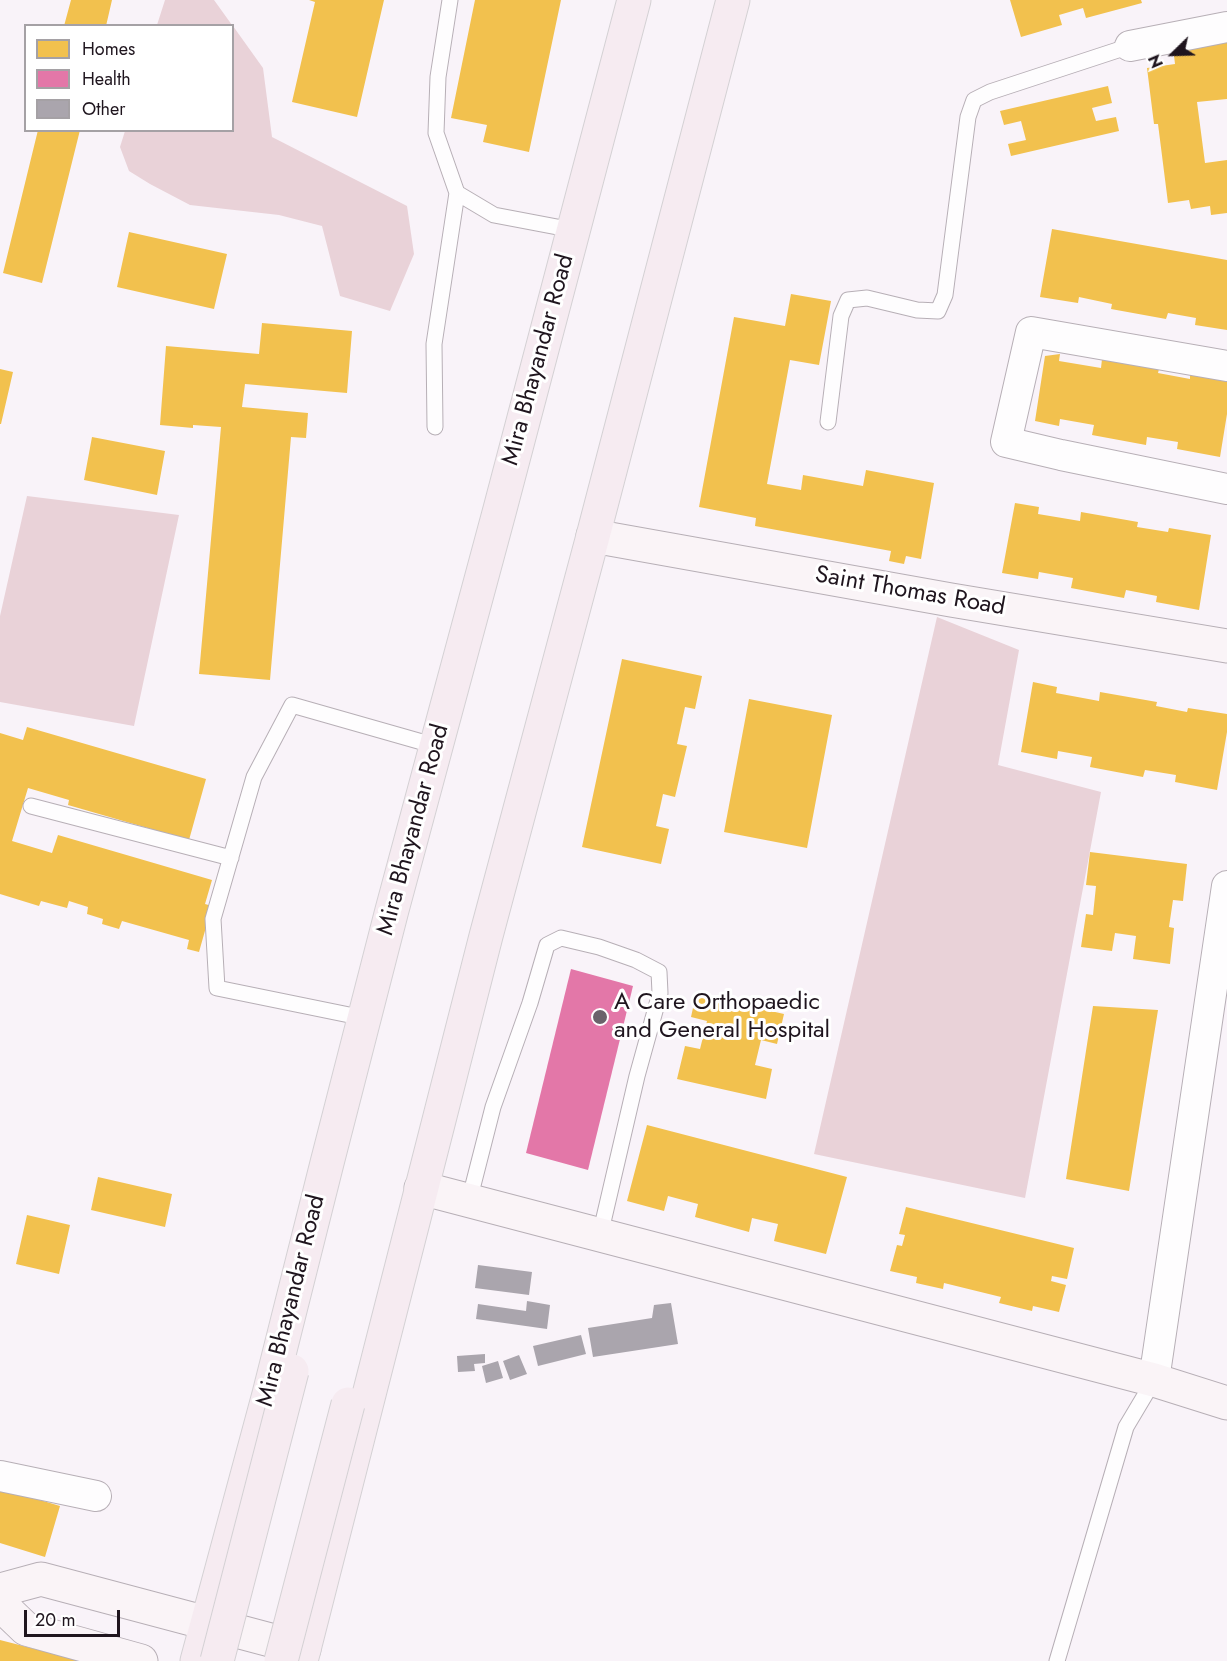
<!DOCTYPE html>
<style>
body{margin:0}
#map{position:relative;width:1227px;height:1661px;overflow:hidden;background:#f9f3f9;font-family:Jost,sans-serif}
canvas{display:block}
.legend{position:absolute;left:24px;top:24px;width:210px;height:108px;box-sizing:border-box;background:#fff;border:2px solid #a5a1a5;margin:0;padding:8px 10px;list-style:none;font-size:18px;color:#1f151e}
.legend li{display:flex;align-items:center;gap:12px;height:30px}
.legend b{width:30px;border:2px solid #a5a1a5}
.north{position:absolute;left:1143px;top:24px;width:60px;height:60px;-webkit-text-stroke:4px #fff;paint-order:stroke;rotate:247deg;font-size:16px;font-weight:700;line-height:24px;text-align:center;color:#1f151e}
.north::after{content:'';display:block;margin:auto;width:21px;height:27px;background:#1f151e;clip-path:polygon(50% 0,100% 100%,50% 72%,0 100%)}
.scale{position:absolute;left:24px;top:1610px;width:96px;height:27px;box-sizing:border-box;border:3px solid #1f151e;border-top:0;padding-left:8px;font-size:18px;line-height:21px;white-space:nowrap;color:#1f151e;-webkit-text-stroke:4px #fff;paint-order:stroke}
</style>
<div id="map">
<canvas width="1227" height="1661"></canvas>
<ul class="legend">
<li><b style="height:16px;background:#f2c14e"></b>Homes</li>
<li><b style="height:16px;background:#e377a8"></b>Health</li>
<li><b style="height:16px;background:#aaa5ad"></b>Other</li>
</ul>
<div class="north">N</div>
<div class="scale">20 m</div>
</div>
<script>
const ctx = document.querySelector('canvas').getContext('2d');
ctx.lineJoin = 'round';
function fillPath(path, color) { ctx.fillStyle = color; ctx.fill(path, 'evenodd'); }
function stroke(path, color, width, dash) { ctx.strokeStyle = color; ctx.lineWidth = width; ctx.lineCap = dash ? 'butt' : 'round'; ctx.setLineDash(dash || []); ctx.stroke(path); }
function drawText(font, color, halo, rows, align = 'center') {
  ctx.font = font + ' Jost,sans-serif'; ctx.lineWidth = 6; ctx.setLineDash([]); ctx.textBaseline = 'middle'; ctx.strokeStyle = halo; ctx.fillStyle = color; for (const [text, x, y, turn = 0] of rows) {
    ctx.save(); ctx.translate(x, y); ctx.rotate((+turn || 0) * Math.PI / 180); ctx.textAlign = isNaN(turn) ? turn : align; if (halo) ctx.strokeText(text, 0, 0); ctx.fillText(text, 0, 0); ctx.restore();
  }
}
const green = new Path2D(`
 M165 0H214L232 25H157Z
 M233 26 263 68 272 137 407 206 414 254 390 311 340 296 322 226 279 215 190 205 150 184 129 171 120 147 125 131 232 130Z
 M27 496 179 515 134 726 0 702V616Z
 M937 617 1019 650 998 765 1101 792 1025 1198 814 1154Z`);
const homes = new Path2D(`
 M71 0H112L106 26H64Z
 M309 0H384L357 117 292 102 315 2Z
 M475 0H561L529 152 483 142 487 125 451 118Z
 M1010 0H1141L1142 3 1086 18 1083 8 1059 15 1062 25 1021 37Z
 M1227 40V99L1197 102 1205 163 1227 160V213L1211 215 1210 206 1191 209 1189 200 1168 203 1158 124H1154L1147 68 1175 64 1173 47Z
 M1108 86 1112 103 1092 108 1096 121 1116 117 1119 131 1011 156 1008 144 1026 140 1021 121 1004 125 1000 111Z
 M38 130H80L42 283 3 273Z
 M1052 229 1227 260V330L1195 325 1196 318 1168 313 1166 319 1111 309 1112 304 1079 297 1078 303 1040 297Z
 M129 232 227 254 214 309 117 287Z
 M791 294 831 301 819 365 790 360 767 484 801 490 803 475 863 486 866 470 934 483 921 559 906 556 904 564 889 561 891 551 755 526 756 518 699 507 734 317 785 326Z
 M262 323 352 331 347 393 245 384 242 407 308 413 306 438 291 437 270 680 199 674 221 427 193 425V428L160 425 166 346 259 354Z
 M1060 354 1059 361 1101 368 1102 359 1159 369 1158 373 1190 379V375L1227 381V414L1220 457 1177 449 1178 442 1147 437 1146 445 1092 435 1094 425 1060 419 1059 426 1035 421 1045 356Z
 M0 369 13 372 1 424H0Z
 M92 437 165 451 157 495 84 480Z
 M1015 503 1039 507 1038 514 1080 521 1081 512 1138 522 1137 527 1168 532 1169 528 1211 535 1199 610 1156 602 1157 596 1126 590 1124 598 1071 588 1073 578 1039 572 1038 579 1002 573Z
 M622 659 702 676 695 709 685 707 677 744 687 746 675 797 663 794 656 826 669 829 661 864 582 847Z
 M1033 682 1057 687 1056 693 1099 701 1100 692 1157 702 1156 706 1187 712 1188 708 1227 714V732L1217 790 1175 782 1176 775 1145 770 1143 777 1090 767 1092 757 1058 751 1057 759 1021 752Z
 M749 699 832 715 807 848 724 832Z
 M27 727 206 779 189 840 68 805 69 800 28 788 12 841 52 853 58 835 212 880 205 904 212 906 199 952 187 949 189 940 122 921 119 929 102 924 103 919 87 914 88 907 69 901 67 908 41 901 39 906 0 894V733L23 740Z
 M1090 852 1187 864 1183 901 1173 900 1169 927 1174 928 1170 964 1133 959 1136 936 1115 933 1112 951 1081 947 1086 914 1093 915 1096 886 1086 885Z
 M696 994 784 1014 777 1044 761 1040 755 1065 772 1069 766 1099 677 1079 685 1046 700 1049 707 1021 691 1017Z
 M1093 1006 1158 1010 1129 1191 1066 1179Z
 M647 1125 847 1177 826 1254 774 1241 778 1224 752 1218 749 1232 695 1217 698 1204 668 1196 664 1211 627 1201Z
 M98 1177 172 1194 165 1227 91 1210Z
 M906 1207 1074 1248 1067 1279 1052 1276 1051 1281 1066 1285 1059 1312 1033 1306 1032 1311 999 1303 1001 1297 944 1283 943 1289 916 1283 917 1277 890 1271 897 1245 902 1246 905 1235 899 1234Z
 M27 1215 70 1225 59 1274 16 1264Z
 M0 1488 60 1506 45 1557 0 1543Z
 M0 1640 78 1660V1661H0Z`);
const health = new Path2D(`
 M571 969 633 986 588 1170 526 1153Z`);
const building = new Path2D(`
 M478 1265 532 1272 529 1295 475 1288Z
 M527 1301 550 1305 547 1329 476 1319 478 1304 526 1311Z
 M671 1303 678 1344 593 1357 588 1328 652 1318 654 1305Z
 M581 1335 586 1354 538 1366 533 1346Z
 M485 1354V1363L474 1364 475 1371 458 1372 457 1356Z
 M519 1355 527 1374 510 1380 503 1361Z
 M498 1361 503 1378 486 1383 482 1366Z`);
const lane = new Path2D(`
 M450 0 438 77 436 133 457 193 494 215 573 230
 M828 422 841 316 848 300 867 298 917 310 938 311 945 295 968 117 974 100 990 92 1130 46
 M435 427 434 344 457 193
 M31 806 231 858
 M364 1018 217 988 213 919 254 777 292 705 436 746
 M469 1201 493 1107 530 1003 547 945 561 938 599 947 636 960 659 972 660 993 637 1076 600 1235
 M1057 1661 1126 1427 1154 1380`);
const street = new Path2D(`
 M1130 46 1227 27
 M1227 366 1031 332 1006 442 1061 455 1227 489
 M1154 1380 1227 886
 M0 1476 96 1496`);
const secondary = new Path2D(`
 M593 536 951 600 1227 646
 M421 1188 1154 1380 1227 1403
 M0 1590 41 1579 304 1649
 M0 1604 26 1629 141 1661`);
const primary = new Path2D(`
 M197 1661 269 1394 327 1163 392 910 500 509 634 0
 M301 1661 486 936 593 536 733 0`);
const primaryBridge = new Path2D(`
 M217 1661 292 1371
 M281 1661 348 1404`);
const markers = [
 [600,1017,8,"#6b636b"]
];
const streetNames = [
 ["Mira Bhayandar Road",539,360,-75],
 ["Saint Thomas Road",910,592,10],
 ["Mira Bhayandar Road",414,830,-75],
 ["Mira Bhayandar Road",292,1301,-76]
];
const poiNames = [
 ["A Care Orthopaedic",614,1003],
 ["and General Hospital",614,1031]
];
fillPath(green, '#e9d2d8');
fillPath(homes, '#f2c14e');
fillPath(health, '#e377a8');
fillPath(building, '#aaa5ad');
stroke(lane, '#b7afb6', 17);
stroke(street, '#b7afb6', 32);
stroke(secondary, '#b7afb6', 35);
stroke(primary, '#d4d1d4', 35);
stroke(lane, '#fefdfe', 15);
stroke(street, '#fefdfe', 30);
stroke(secondary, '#faf4f7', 33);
stroke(primary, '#f6ebf1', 33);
stroke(primaryBridge, '#d4d1d4', 35, []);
stroke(primaryBridge, '#f6ebf1', 33);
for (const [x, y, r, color] of markers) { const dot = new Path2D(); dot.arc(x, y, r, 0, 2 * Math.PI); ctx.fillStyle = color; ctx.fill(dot); stroke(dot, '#fff', 2); }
drawText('24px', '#1f151e', '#fff', streetNames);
drawText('24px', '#1f151e', '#fff', poiNames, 'left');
</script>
